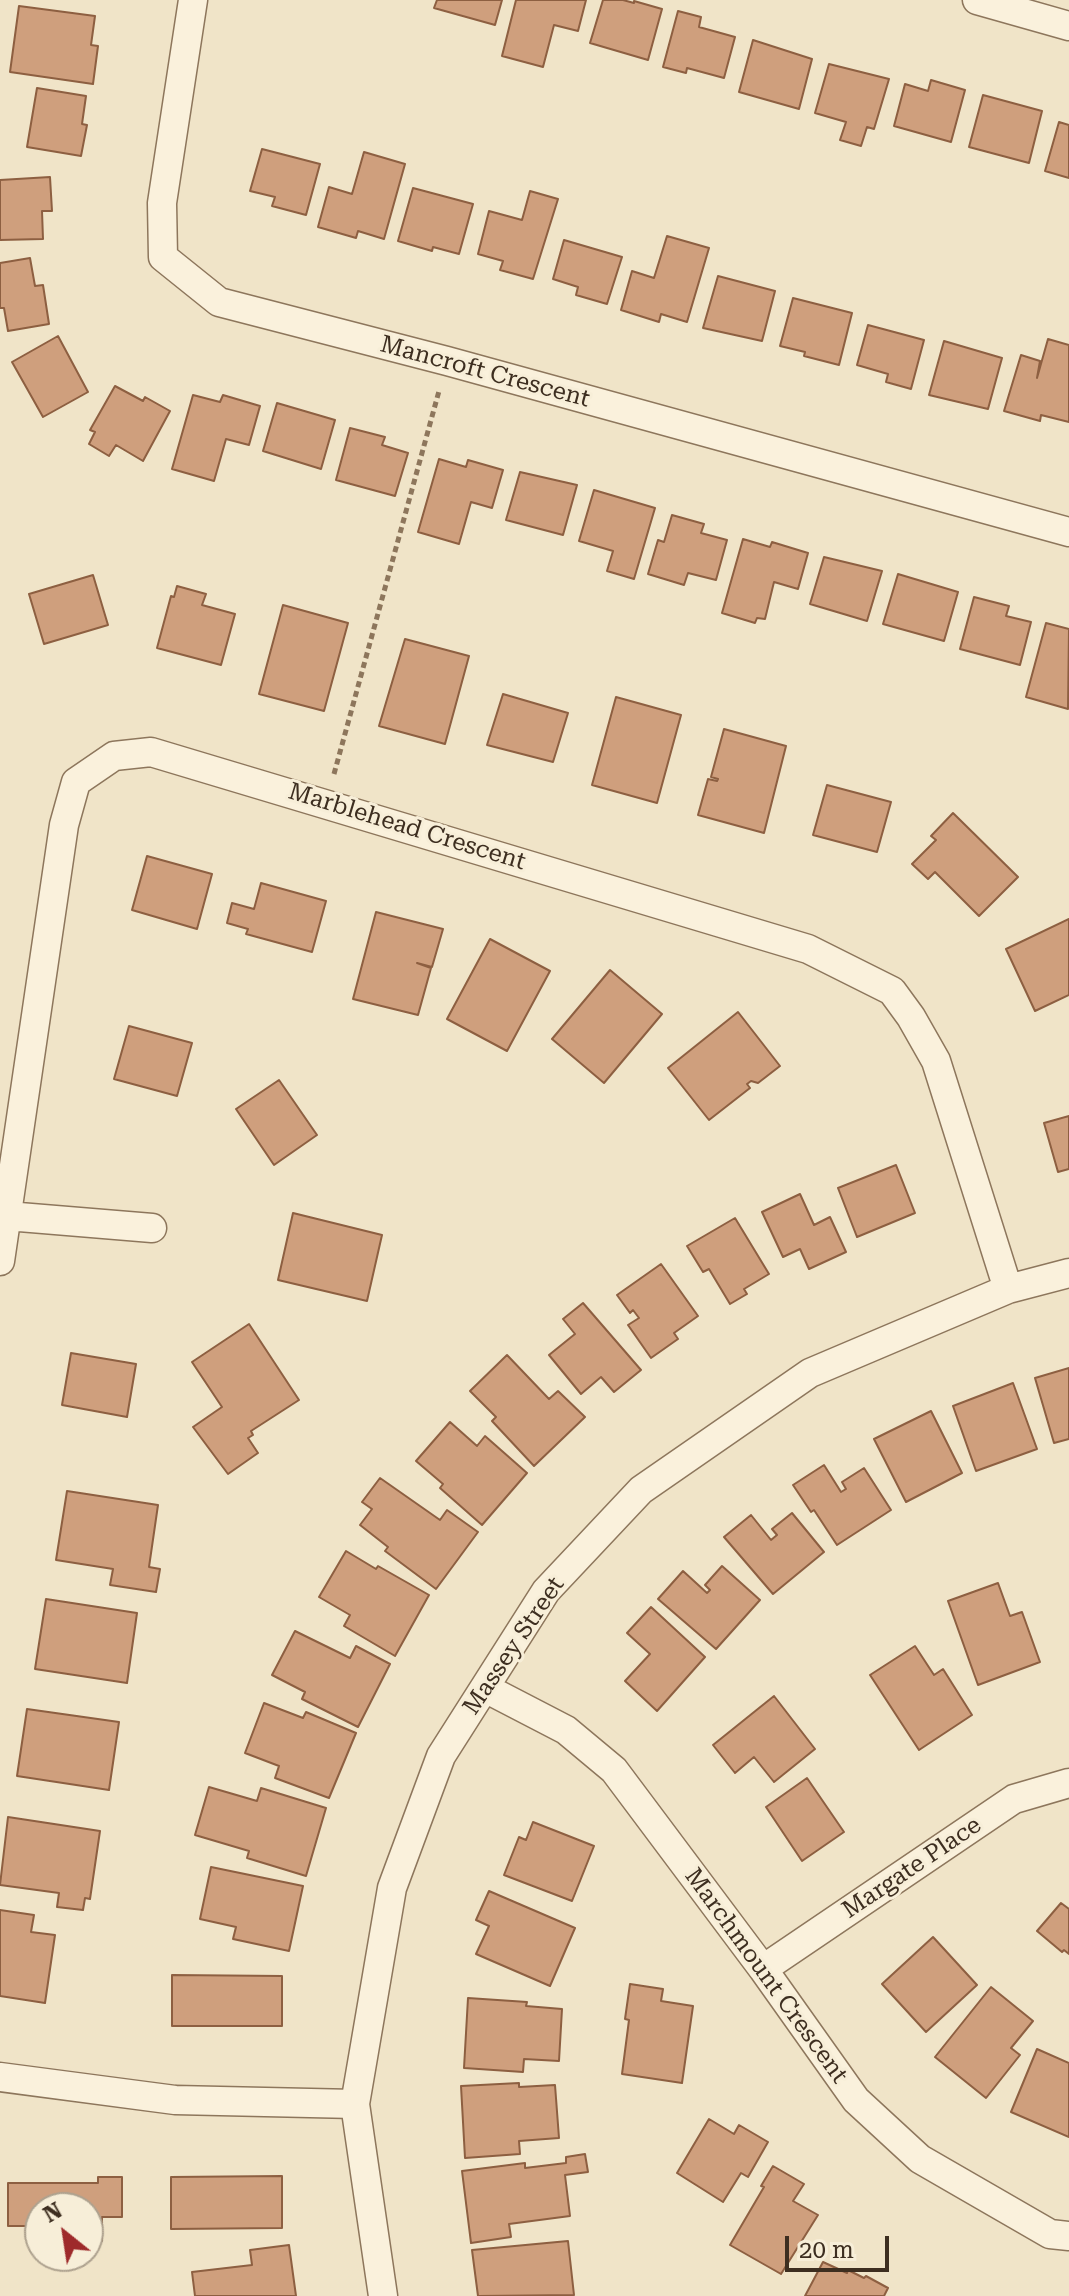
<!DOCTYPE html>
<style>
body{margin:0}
#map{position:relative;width:1069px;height:2296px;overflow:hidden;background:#f0e4c8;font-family:"Roboto Serif",serif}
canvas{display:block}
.north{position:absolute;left:24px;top:2192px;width:80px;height:80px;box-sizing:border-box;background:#f7eed8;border:2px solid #ada18e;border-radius:50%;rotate:330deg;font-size:22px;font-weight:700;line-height:32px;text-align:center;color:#3d2e20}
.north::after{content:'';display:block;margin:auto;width:28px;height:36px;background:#9e2a2b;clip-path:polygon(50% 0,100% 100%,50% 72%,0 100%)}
.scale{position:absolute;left:785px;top:2236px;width:104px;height:36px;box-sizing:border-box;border:4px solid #3d2e20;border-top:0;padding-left:10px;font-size:24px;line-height:28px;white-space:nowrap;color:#3d2e20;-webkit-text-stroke:6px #f7eed8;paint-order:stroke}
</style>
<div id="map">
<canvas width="1069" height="2296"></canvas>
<div class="north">N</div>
<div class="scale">20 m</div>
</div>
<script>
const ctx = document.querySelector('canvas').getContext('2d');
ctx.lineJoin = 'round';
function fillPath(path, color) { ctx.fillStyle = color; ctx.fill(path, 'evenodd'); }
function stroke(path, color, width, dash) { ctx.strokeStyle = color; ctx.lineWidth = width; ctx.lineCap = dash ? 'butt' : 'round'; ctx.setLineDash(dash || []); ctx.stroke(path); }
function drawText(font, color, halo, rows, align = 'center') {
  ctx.font = font + ' "Roboto Serif",serif'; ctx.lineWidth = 6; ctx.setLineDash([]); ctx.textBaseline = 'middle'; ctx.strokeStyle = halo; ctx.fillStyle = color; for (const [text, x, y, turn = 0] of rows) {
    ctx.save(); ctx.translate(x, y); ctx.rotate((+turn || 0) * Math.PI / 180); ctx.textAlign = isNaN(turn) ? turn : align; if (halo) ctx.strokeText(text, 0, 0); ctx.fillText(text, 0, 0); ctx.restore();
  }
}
const building = new Path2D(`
 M437 0H502L495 25 434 8Z
 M516 0H586L578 31 554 25 543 67 502 56Z
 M603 0H623L634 3V1L662 9 648 60 590 43Z
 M19 6 95 16 91 45 98 46 93 84 10 72Z
 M678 11 701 17 699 27 735 37 724 78 687 68 686 73 663 67Z
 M753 40 812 59 799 109 739 92Z
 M829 64 889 79 874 129 867 127 861 146 840 140 846 122 815 113Z
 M931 80 965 90 951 142 894 126 905 84 928 91Z
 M37 88 86 96 82 124 87 125 81 156 27 147Z
 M983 95 1042 111 1029 163 969 147Z
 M1059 122 1069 125V178L1045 171Z
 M262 149 320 164 306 215 272 206 275 197 250 191Z
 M364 152 405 164 384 239 358 231 356 238 318 227 329 187 352 194Z
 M50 177 52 211H42L43 239 0 240V180Z
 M413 188 473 204 459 254 433 247 432 251 398 241Z
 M530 191 558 199 533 279 500 270 503 261 478 254 489 211 522 220Z
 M667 236 709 248 687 322 661 314 659 322 621 310 632 271 654 278Z
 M564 240 622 257 607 304 576 295 578 287 553 279Z
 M30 258 35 286 43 285 49 324 8 331 4 308H0V263Z
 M718 276 775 291 762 341 703 328Z
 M793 298 852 313 839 365 804 356 805 352 780 346Z
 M868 325 924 340 911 389 886 382 888 374 857 365Z
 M58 336 88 392 43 417 12 362Z
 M1048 339 1069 345V422L1041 415 1040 421 1004 411 1021 355 1040 361 1037 378Z
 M944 341 1002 358 988 409 929 395Z
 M115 386 143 401 145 397 170 411 143 461 116 445 109 456 89 444 95 432 90 430Z
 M193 395 220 402 223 395 260 406 249 445 226 439 214 481 172 469Z
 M277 403 335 420 321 469 263 451Z
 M350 428 385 437 382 445 408 453 395 496 336 480Z
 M439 459 466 467 468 460 503 470 492 508 471 502 459 544 418 532Z
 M520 472 577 485 563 535 506 520Z
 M594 490 655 508 634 579 607 571 613 551 579 541Z
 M672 515 704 524 701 533 727 540 716 580 688 573 684 585 648 574 658 540 664 542Z
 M743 539 770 547 772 542 808 553 798 589 774 582 765 619 757 618 755 623 722 613Z
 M824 557 882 571 867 621 810 604Z
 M898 574 958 592 944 641 883 624Z
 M93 575 108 625 44 644 29 594Z
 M177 586 206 594 202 605 235 614 221 665 157 648 171 596 174 597Z
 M974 597 1009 606 1006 616 1031 622 1020 665 960 649Z
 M283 605 348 623 324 711 259 694Z
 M1046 623 1069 629 1068 709 1026 697Z
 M405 639 469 656 445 744 379 726Z
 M503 694 568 713 553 762 487 745Z
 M616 697 681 715 657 803 592 785Z
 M724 729 786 746 764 833 698 815 708 779 717 781 718 779 711 777Z
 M827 785 891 802 877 852 813 835Z
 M953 813 1018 877 979 916 935 872 928 879 912 864 936 840 931 836Z
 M147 856 212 874 197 929 132 910Z
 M261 883 326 901 312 952 246 934 248 929 227 923 232 903 254 909Z
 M376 912 443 929 432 967 417 963 431 968 418 1015 353 999Z
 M1069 919V995L1035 1011 1006 949Z
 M490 939 550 971 507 1051 447 1019Z
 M610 970 662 1014 604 1083 552 1039Z
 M738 1012 780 1066 758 1083 751 1081 747 1084 750 1088 709 1120 668 1068Z
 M129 1026 192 1043 177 1096 114 1079Z
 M279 1080 317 1135 274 1165 236 1109Z
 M1069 1116V1169L1058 1172 1044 1123Z
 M896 1165 915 1213 857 1237 838 1188Z
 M800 1194 814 1225 830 1217 846 1252 809 1269 800 1249 783 1257 762 1212Z
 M293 1213 382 1235 367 1301 278 1280Z
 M735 1218 769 1274 744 1289 747 1294 730 1304 709 1269 703 1272 687 1246Z
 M661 1264 698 1316 674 1333 678 1339 651 1358 628 1325 639 1318 633 1310 630 1313 617 1295Z
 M583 1303 641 1370 614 1392 601 1377 581 1394 549 1355 575 1334 563 1319Z
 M249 1324 299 1400 251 1431 253 1435 248 1438 258 1453 228 1474 193 1427 222 1407 192 1362Z
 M71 1353 136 1364 127 1417 62 1405Z
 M507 1355 549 1399 558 1391 585 1417 534 1466 492 1421 496 1417 470 1391Z
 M1069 1368V1439L1054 1443 1035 1378Z
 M1013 1383 1037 1449 976 1471 953 1406Z
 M931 1411 962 1473 906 1502 874 1439Z
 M450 1422 477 1446 485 1436 527 1473 482 1525 440 1488 443 1484 416 1461Z
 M824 1465 841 1492 846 1489 842 1482 864 1468 891 1510 837 1545 814 1510 811 1512 793 1485Z
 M380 1478 440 1520 447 1510 478 1532 436 1589 385 1551 388 1547 360 1525 372 1509 362 1502Z
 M67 1491 158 1505 149 1567 160 1569 156 1592 110 1585 113 1569 56 1560Z
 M792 1513 824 1552 773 1594 724 1537 751 1515 771 1540 777 1535 772 1529Z
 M346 1551 376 1569 378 1566 429 1595 395 1656 344 1626 350 1615 319 1597Z
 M722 1566 760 1600 716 1649 658 1599 683 1571 707 1593 710 1590 705 1585Z
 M998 1583 1010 1616 1022 1612 1040 1662 978 1685 948 1601Z
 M46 1599 137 1613 127 1683 35 1669Z
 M651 1607 705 1657 657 1711 625 1681 650 1654 627 1633Z
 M295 1631 350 1658 356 1646 390 1664 358 1727 302 1699 305 1692 272 1675Z
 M915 1646 934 1675 943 1669 972 1715 919 1750 870 1675Z
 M774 1696 815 1749 774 1782 754 1757 735 1773 713 1745Z
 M264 1703 303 1718 306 1712 356 1733 329 1798 275 1778 279 1766 245 1753Z
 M27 1709 119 1722 109 1790 17 1776Z
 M807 1778 844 1832 802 1861 766 1807Z
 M209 1787 257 1801 261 1788 326 1808 306 1876 247 1858 249 1851 195 1835Z
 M8 1817 100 1831 90 1899 85 1898 83 1910 57 1907 59 1893 0 1885Z
 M533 1822 594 1846 572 1901 504 1875 519 1837 526 1840Z
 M211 1867 303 1886 289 1951 233 1939 236 1927 200 1919Z
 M489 1891 575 1928 550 1986 476 1954 489 1926 476 1920Z
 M1061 1903 1069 1909V1954L1064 1950 1062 1952 1037 1931Z
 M0 1910 34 1915 31 1932 55 1935 45 2003 0 1996Z
 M933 1937 977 1985 926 2032 882 1984Z
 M172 1975 282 1976V2026H172Z
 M630 1984 663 1989 661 2001 693 2006 682 2083 622 2074 629 2020 625 2019Z
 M991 1987 1033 2021 1011 2048 1020 2055 986 2098 935 2057Z
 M468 1998 527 2002 526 2006 562 2009 559 2061 524 2059 523 2072 464 2068Z
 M1037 2049 1069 2063V2137L1011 2112Z
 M519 2083V2087L555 2085 559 2138 519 2141 520 2154 465 2158 461 2086Z
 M709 2119 734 2134 739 2125 768 2142 748 2177 741 2173 723 2202 677 2173Z
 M585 2154 588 2172 565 2175 570 2216 509 2224 511 2237 471 2243 462 2171 525 2163V2168L566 2163V2157Z
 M773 2166 804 2184 793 2201 818 2215 781 2274 730 2245 764 2187 761 2186Z
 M282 2176V2228L171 2229V2177Z
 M98 2177H122V2217H102V2241H88V2208H40V2241H35V2226H8V2183H98Z
 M568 2241 574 2295 478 2296 472 2250Z
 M289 2245 296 2296H195L192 2272 252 2265 250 2250Z
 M823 2262 847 2273 848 2270 864 2278 866 2276 888 2288 884 2296H805Z`);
const path = new Path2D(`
 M334 774 439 391`);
const minor = new Path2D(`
 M193 0 162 203 163 257 219 302 447 361 1069 532
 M977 0 1069 26
 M7 1216 152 1228
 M0 1261 64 825 76 782 114 756 151 752 808 949 892 991 911 1017 936 1061 1008 1289
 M485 1688 566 1730 614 1770 763 1969 856 2100 920 2159 1050 2234 1069 2236
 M763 1969 1014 1799 1069 1783
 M0 2077 175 2100 355 2104
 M383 2296 355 2104 392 1888 441 1756 546 1591 641 1490 810 1373 1008 1289 1069 1273`);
const streetNames = [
 ["Mancroft Crescent",485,372,15],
 ["Marblehead Crescent",407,827,17],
 ["Massey Street",514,1646,-56],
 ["Margate Place",912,1868,-34],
 ["Marchmount Crescent",766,1976,54]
];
fillPath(building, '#cf9f7d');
stroke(building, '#8d5f41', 2);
stroke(minor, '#8d765c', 31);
stroke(path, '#8d765c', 5, [6, 4]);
stroke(minor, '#faf1dc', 28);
drawText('24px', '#3d2e20', '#f7eed8', streetNames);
</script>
